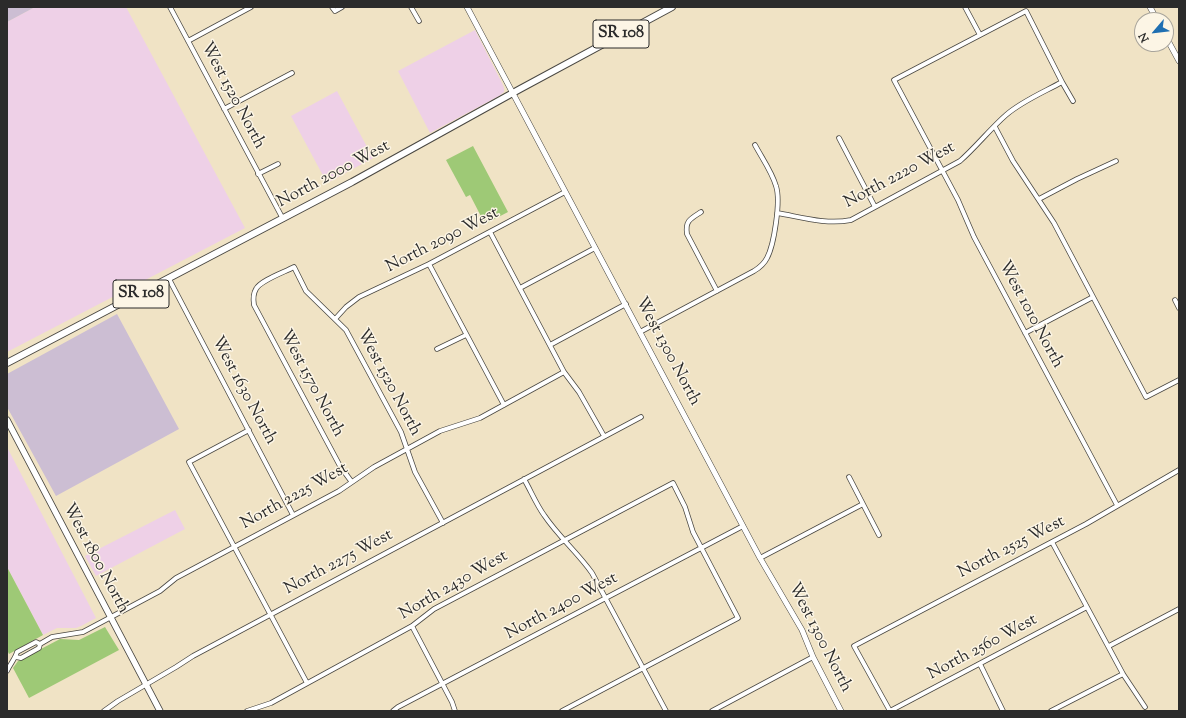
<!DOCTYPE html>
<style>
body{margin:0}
#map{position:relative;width:1186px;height:718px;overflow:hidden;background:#f0e3c5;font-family:"Sorts Mill Goudy",serif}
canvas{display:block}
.frame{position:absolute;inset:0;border:8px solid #2b2b2b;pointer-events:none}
.north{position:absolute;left:1134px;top:12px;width:40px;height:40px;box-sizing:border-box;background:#fcf5e5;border:1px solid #a8a49b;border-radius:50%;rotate:242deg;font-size:11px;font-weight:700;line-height:16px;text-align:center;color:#2b2b2b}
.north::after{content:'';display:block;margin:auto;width:14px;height:18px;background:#1f6fb2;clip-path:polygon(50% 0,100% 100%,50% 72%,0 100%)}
</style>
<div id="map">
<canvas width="1186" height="718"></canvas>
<div class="frame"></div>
<div class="north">N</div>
</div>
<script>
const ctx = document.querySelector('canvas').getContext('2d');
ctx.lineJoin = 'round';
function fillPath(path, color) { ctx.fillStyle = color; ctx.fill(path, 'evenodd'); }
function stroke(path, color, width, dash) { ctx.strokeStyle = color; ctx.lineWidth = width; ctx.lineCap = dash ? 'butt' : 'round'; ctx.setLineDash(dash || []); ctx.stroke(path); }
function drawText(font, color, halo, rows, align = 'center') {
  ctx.font = font + ' "Sorts Mill Goudy",serif'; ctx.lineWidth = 3; ctx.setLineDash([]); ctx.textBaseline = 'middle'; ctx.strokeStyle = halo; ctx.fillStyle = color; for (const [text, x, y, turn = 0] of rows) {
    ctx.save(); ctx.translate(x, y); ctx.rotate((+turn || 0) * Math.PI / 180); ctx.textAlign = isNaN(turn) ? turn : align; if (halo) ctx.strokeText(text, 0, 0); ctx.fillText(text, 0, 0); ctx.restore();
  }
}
const built = new Path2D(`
 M35 7H126L245 228 7 352V22Z
 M475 30 502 83 504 88V92L499 96 430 133 398 71Z
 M337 91 373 158 327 183 291 116Z
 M7 447 96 618 81 626 76 628H57L43 635 7 567Z
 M175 510 185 529 96 576 85 556Z`);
const industrial = new Path2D(`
 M7 7H35L7 22Z
 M117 314 179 429 56 496 7 407V374Z`);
const green = new Path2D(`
 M473 146 508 212 485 224 470 195 466 197 446 160Z
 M7 567 43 635 9 654 7 650Z
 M105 627 119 650 29 698 13 668 18 661 60 639 79 640Z`);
const minor = new Path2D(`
 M170 7 283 219
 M332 7 335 11 342 7
 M411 7 419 21
 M965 7 980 35
 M188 41 251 7
 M1062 82 1026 11 894 80 958 200 974 237 1117 505
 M224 109 292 73
 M995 127 1013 161 1054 223 1146 397 1179 380
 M839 138 875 207
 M258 174 278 164
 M1039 199 1077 179 1116 161
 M701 212C690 219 685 221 687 234L717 291
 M777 213C801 217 826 225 851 220L960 161C976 147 990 129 1006 115 1022 101 1044 92 1062 82L1073 101
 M490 232 564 372 579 392 604 436
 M429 264 504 405
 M169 279 293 515
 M520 288 595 248
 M1175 300 1179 308
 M336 318 346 307 359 297 429 264 565 192
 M640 332 754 271C759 268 764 264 767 258 774 245 781 201 776 186 772 172 762 158 755 145
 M1025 333 1093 297
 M550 345 626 304
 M437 349 466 335
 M249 430 189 462 307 683
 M849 477 879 535
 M524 479C531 491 536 504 544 515 558 536 578 553 592 573L666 711
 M351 481 340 466 254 305C253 299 253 294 256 289 261 280 285 272 294 267L306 291 346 330 401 432 415 472 443 523
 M1052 542 1123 674 1145 707
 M760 558 863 504
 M412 626 452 702 455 711
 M1109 646 1179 609
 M16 657 21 658 39 648 40 644 52 637 83 632 160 591 176 578 339 491 374 467 440 431 480 418 564 372
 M980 664 1003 711
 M7 671C10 664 15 659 17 652L36 642 40 644
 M104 711 118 701 176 667 193 656 641 417
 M247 711 271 703 412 626 434 609 673 483 685 507 693 532 738 618 562 711
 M393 711 398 707 743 526
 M712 711 813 657
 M890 711 854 646 1086 524 1179 470
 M890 711 1087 607
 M1051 711 1123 674`);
const tertiary = new Path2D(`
 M467 7 760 558 802 630 813 657 841 711
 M1150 7 1157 20
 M1166 37 1179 61`);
const secondary = new Path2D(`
 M7 420 160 711`);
const primary = new Path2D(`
 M7 363 352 182 520 89 672 7`);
const shields = [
 [621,34,56],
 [141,294,56]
];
const shieldNames = [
 ["SR 108",621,34],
 ["SR 108",141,294]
];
const streetNames = [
 ["West 1520 North",232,96,62],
 ["North 2000 West",334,175,-28],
 ["North 2220 West",900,176,-28],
 ["North 2090 West",443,241,-27],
 ["West 1010 North",1030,315,62],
 ["West 1300 North",667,352,62],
 ["West 1520 North",388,383,62],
 ["West 1570 North",311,384,62],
 ["West 1630 North",243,391,62],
 ["North 2225 West",295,497,-29],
 ["North 2525 West",1012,548,-27],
 ["West 1800 North",95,559,62],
 ["North 2275 West",339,563,-28],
 ["North 2430 West",454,586,-30],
 ["North 2400 West",562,607,-28],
 ["West 1300 North",819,638,63],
 ["North 2560 West",983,648,-28]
];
fillPath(built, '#eed0e7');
fillPath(industrial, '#ccbed3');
fillPath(green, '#9ec976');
stroke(minor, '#494742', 5.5);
stroke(tertiary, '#494742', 6);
stroke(secondary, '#494742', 7);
stroke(primary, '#494742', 8);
stroke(minor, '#fff', 4);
stroke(tertiary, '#fff', 5);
stroke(secondary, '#fff', 5.5);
stroke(primary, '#fff', 6);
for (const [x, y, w] of shields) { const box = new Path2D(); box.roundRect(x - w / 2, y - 14, w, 28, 3); ctx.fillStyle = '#fcf5e5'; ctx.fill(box); stroke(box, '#2b2b2b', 1); }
drawText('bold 16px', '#2b2b2b', null, shieldNames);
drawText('17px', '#2b2b2b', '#fcf5e5', streetNames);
</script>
